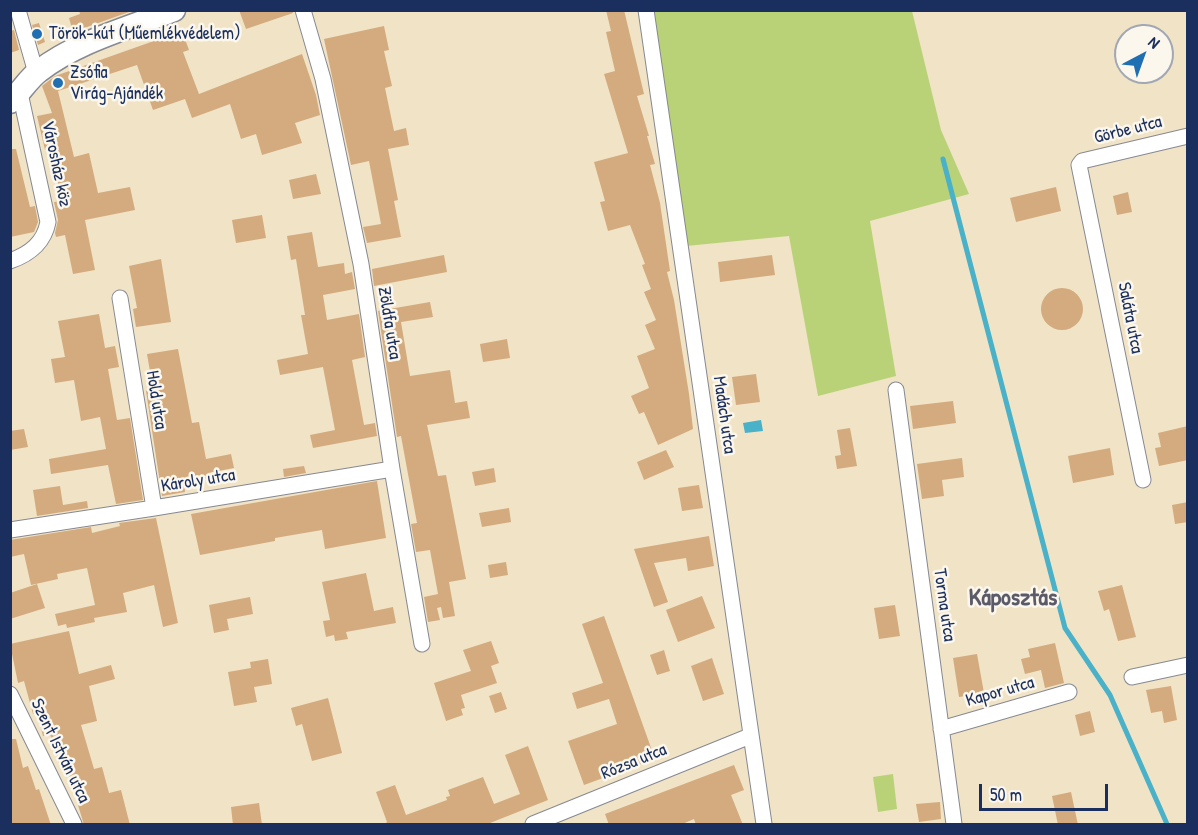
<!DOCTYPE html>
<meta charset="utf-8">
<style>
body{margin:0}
#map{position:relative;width:1198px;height:835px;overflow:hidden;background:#f1e3c6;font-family:"Patrick Hand",sans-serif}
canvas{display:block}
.frame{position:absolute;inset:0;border:12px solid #1b2f5e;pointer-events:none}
.north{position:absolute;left:1114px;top:24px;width:60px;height:60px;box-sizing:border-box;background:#fbf7ec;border:2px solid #a1a7b3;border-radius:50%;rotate:41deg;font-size:16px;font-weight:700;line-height:24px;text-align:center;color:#1b2f5e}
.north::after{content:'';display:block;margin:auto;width:21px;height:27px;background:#1f6fb2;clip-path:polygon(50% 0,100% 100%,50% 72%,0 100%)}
.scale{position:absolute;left:979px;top:784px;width:129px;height:27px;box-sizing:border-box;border:3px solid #1b2f5e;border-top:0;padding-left:8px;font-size:18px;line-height:21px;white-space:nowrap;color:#1b2f5e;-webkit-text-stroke:4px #fbf7ec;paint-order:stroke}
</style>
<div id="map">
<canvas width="1198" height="835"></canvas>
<div class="frame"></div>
<div class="north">N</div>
<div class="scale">50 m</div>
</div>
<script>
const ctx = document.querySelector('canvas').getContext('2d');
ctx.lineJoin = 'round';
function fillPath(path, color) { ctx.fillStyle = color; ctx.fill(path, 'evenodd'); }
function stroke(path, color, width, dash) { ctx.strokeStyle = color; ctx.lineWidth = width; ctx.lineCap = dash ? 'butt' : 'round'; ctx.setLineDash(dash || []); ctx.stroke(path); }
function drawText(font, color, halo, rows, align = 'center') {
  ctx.font = font + ' "Patrick Hand",sans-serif'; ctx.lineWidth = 5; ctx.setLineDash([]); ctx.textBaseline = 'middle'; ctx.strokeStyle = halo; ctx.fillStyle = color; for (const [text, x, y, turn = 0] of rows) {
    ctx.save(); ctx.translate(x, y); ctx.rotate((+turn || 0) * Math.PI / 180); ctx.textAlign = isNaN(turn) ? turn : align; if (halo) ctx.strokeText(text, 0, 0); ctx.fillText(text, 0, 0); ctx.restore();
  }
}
const green = new Path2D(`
 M652 11H912L941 130 969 194 870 221 896 376 818 396 789 236 686 246Z
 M893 774 897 809 878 812 873 777Z`);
const water = new Path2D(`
 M761 420 763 431 745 433 743 423Z`);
const stream = new Path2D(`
 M943 159 1065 628 1110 695 1167 824`);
const building = new Path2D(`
 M79 10H129V12L73 32 69 18 80 14Z
 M239 10H292L293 13 246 29Z
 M606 10H624L644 94 637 96 649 136H647L655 164 650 165 660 203 670 271 667 272 674 300 689 394 693 429 658 445 644 412 639 414 631 396 649 388 637 356 655 349 645 325 656 320 644 292 651 289 642 265 645 264 630 225 608 231 600 202 605 201 594 162 628 153 604 74 615 71 606 32 611 31Z
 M39 23 45 42 38 45 32 25Z
 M384 26 389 50 384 51 392 86 385 88 394 131 406 128 409 145 388 149 398 200 394 201 401 237 367 243 363 227 381 224 369 161 351 165 324 39Z
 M14 30 19 50 10 53V31Z
 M182 31 189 50 183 52 199 94 302 54 316 95 320 115 295 123 302 143 262 155 256 134 241 139 230 104 192 118 185 99 153 110 137 65 58 91 74 157 89 153 98 193 130 187 135 210 85 220 95 270 73 274 65 235 56 237 55 233 58 220 54 202 62 201 50 149 45 150 37 116 52 113 42 86 55 76Z
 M10 149H16L30 207 35 206 38 222 34 232 10 237Z
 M316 174 321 194 293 199 289 180Z
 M1056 187 1061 211 1016 222 1010 198Z
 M1128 192 1132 212 1117 215 1113 196Z
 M262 215 266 238 236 243 232 220Z
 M312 232 318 267 344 263 345 274 352 272 355 289 323 295 327 320 359 314 365 357 352 360 364 425 375 423 377 436 313 448 310 435 335 430 323 367 280 375 277 360 308 354 301 315H305L296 259 291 260 287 236Z
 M444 255 447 272 374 286 372 269Z
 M772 255 775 275 720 282 718 262Z
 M161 259 171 322 136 327 133 309 137 308 129 266Z
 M1041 309a21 21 0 1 1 42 0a21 21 0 1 1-42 0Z
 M430 302 433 317 401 322 410 376 450 370 455 403 467 401 470 418 427 425 438 476 446 475 466 579 449 582 455 616 443 618 441 607 437 608 440 620 428 622 424 597 438 594 430 550 416 552 411 524 417 523 401 436 397 437 378 311Z
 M99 314 105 348 115 346 119 367 108 369 117 420 130 418 143 500 116 504 108 465 51 474 49 459 106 449 100 417 81 421 74 380 55 383 51 359 65 357 58 321Z
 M507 339 510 358 483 362 480 344Z
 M178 349 192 423 199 422 206 459 231 454 234 468 208 473 209 478 184 482 185 492 162 496 146 391 153 389 147 354Z
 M756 374 760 402 736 405 732 377Z
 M953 401 956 423 913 429 910 406Z
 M1188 426V460L1159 466 1155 448 1161 447 1158 433Z
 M850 428 857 466 837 469 835 456 841 455 837 430Z
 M24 429 28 447 10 450V431Z
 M1110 448 1114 475 1073 483 1068 456Z
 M666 450 674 467 644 480 637 462Z
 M962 458 964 477 942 480 944 496 922 499 917 464Z
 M304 466 306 473 284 477 283 469Z
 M494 468 496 482 475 486 472 472Z
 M377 481 386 538 325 549 322 530 275 538V541L200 555 191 514Z
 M699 485 703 508 682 511 678 488Z
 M60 486 63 505 87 501 88 508 37 516 33 490Z
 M1188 502V522L1175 524 1172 505Z
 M509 508 511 522 482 527 479 513Z
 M156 518 178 623 163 627 154 585 123 593 127 612 94 618 95 622 67 628 66 624 58 626 55 614 95 605 87 568 57 574 58 579 31 585 24 554 10 557V540L91 527 92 533 120 526 119 523Z
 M709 536 714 566 688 571 686 558 654 563 668 602 654 607 634 549Z
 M506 562 508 575 490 578 488 565Z
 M366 573 374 611 393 607 396 623 346 632 348 639 335 641 334 635 326 637 323 621 330 620 322 582Z
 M37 584 45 608 10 619V593Z
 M1122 585 1136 637 1118 641 1109 609 1104 611 1098 591Z
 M702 596 715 628 678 642 666 610Z
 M250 597 253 614 227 619 229 630 214 633 209 605Z
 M895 605 900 636 879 639 874 608Z
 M604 616 655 759 584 785 568 741 617 724 609 699 577 709 572 693 603 683 582 624Z
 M69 631 79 674 111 665 115 679 89 686 97 721 81 725 94 769 102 767 109 793 121 790 130 825H84L67 768 61 770 50 734 43 736 37 713 33 714 24 681 18 683 10 644Z
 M491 641 499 663 491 666 497 683 461 695 465 708 461 709 463 715 446 721 434 683 471 671 463 650Z
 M1055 643 1064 683 1045 688 1041 670 1025 674 1021 659 1030 657 1028 649Z
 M664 650 670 671 657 675 650 655Z
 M977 654 984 693 959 697 953 658Z
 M712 658 724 694 703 701 691 666Z
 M268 659 272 684 254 687 257 702 234 706 228 672 251 668 250 662Z
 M1171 686 1177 720 1164 723 1162 711 1151 713 1146 690Z
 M501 692 507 709 495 713 489 696Z
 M328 698 342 753 312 761 302 724 296 726 291 708Z
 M1090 711 1095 732 1080 736 1075 715Z
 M10 739H16L23 768 28 766 36 790 39 789 51 825H10Z
 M528 746 548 800 485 825H384L387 822 376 792 395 785 406 815 447 800 446 797 450 796 448 790 483 777 494 804 520 794 505 755Z
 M734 765 744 790 731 795 743 825H696L694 819 680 825H609L605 814Z
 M1071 792 1078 825H1058L1052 796Z
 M940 802 941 819 919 822 916 804Z
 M259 803 262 825H233L231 807Z`);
const minor = new Path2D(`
 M18 10 36 73
 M303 10 323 79 361 264 392 469 422 644
 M646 10 764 824
 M10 261C30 254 44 243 48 222L20 93
 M120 298 154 508
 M896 390 954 824
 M1143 480 1079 165 1082 161 1188 136
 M10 530 154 508 392 469
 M1132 677 1188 665
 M10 694 74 824
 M941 729 1069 692
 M533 824 750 736`);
const secondary = new Path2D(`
 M10 102C21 92 28 79 39 71 78 41 129 28 174 10`);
const markers = [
 [37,34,6,"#1f6fb2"],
 [58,83,6,"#1f6fb2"]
];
const poiNames = [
 ["Török-kút (Műemlékvédelem)",49,34],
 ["Zsófia",70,73],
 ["Virág-Ajándék",70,94]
];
const streetNames = [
 ["Görbe utca",1128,130,-14],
 ["Városház köz",56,164,78],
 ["Saláta utca",1130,318,79],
 ["Zöldfa utca",389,323,81],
 ["Hold utca",156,400,81],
 ["Madách utca",724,415,82],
 ["Károly utca",198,481,-9],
 ["Torma utca",944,605,82],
 ["Kapor utca",1000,692,-16],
 ["Szent István utca",60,751,64],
 ["Rózsa utca",634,762,-22]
];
const districtNames = [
 ["Káposztás",1013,599]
];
fillPath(green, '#bad277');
fillPath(water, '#49b1c8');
stroke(stream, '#49b1c8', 5);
fillPath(building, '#d3ab7e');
stroke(minor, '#868992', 17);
stroke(secondary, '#868992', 25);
stroke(minor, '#fff', 15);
stroke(secondary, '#fff', 22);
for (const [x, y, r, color] of markers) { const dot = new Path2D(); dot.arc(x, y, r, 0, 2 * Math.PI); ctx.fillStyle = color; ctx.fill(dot); stroke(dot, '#fbf7ec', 2); }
drawText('18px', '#1b2f5e', '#fbf7ec', poiNames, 'left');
drawText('18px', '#1b2f5e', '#fbf7ec', streetNames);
drawText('bold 24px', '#5b5a69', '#fbf7ec', districtNames);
</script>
